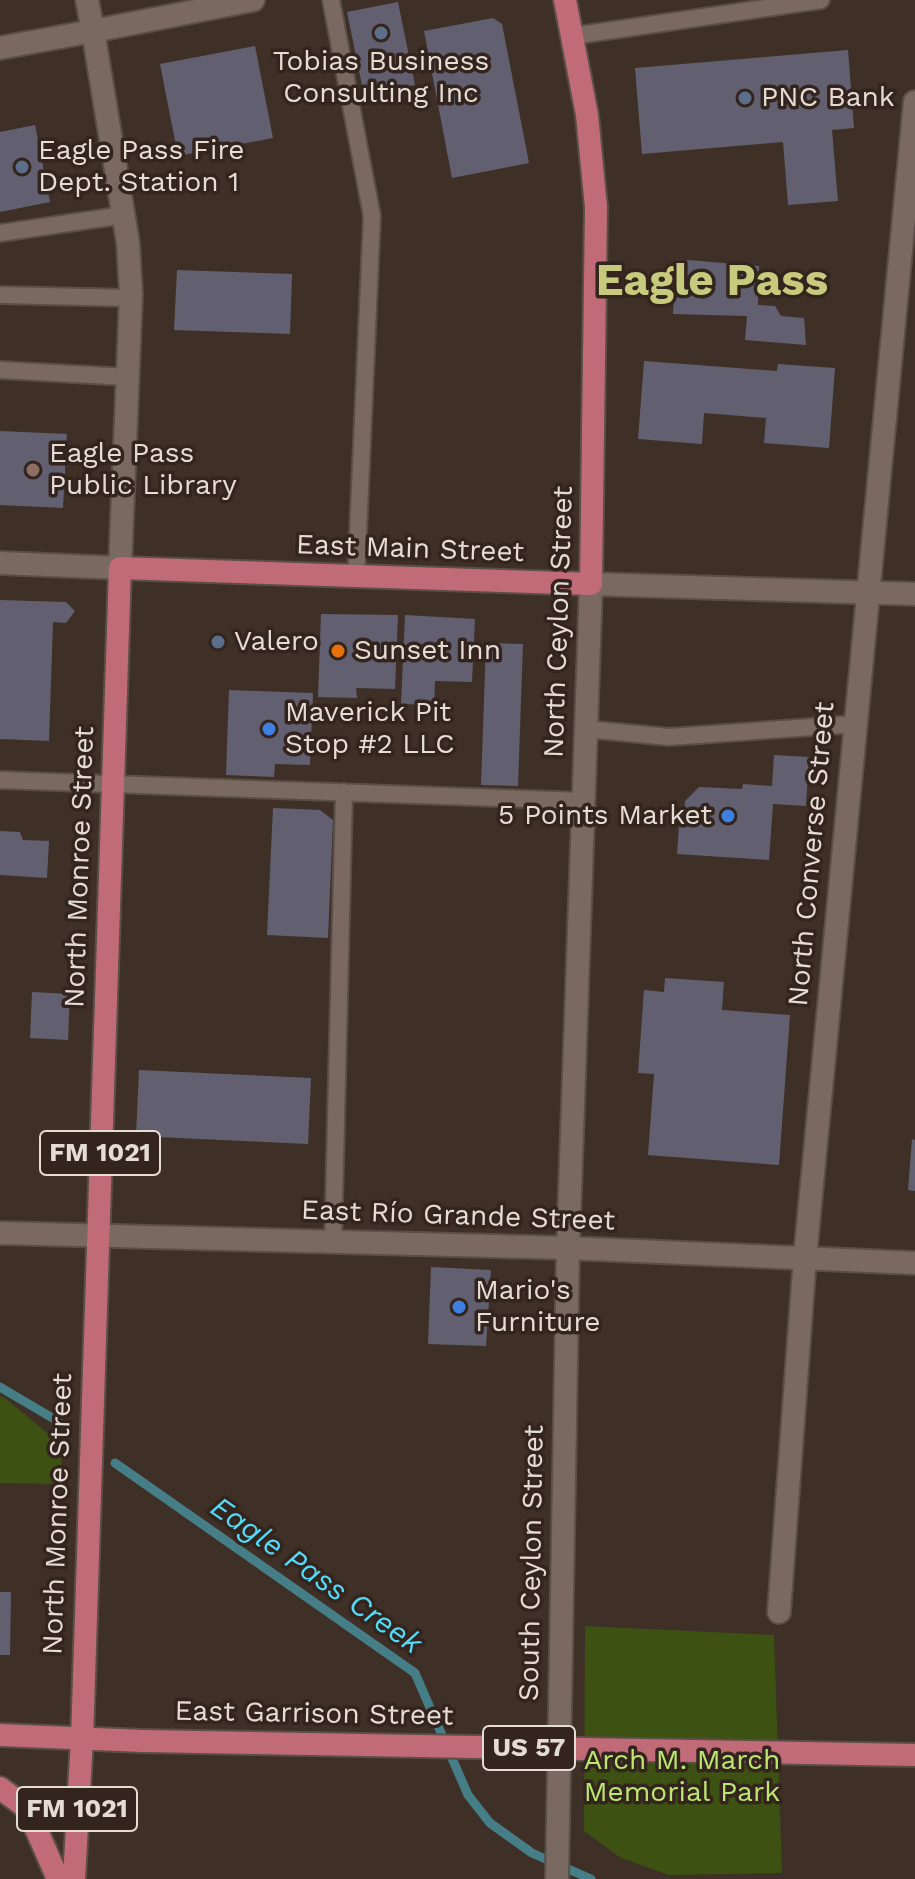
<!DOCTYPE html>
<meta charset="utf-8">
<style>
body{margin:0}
canvas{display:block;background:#3e2f27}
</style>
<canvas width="915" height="1879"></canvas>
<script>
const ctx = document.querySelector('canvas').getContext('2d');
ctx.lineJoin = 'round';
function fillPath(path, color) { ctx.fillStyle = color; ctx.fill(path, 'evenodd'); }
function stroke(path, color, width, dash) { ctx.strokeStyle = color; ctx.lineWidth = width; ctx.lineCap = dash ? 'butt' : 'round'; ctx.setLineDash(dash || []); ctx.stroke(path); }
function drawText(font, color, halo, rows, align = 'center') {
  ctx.font = font + ' "Work Sans",sans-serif'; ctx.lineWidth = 7; ctx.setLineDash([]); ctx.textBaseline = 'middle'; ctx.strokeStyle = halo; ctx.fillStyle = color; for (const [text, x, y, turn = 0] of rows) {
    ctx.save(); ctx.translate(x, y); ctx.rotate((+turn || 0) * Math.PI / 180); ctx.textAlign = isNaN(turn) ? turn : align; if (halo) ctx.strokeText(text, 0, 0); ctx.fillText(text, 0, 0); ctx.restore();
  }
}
const green = new Path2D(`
 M0 1396 5 1398 62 1445 61 1484 0 1483Z
 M585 1626 774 1635 782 1873 669 1875 621 1858 584 1831Z`);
const stream = new Path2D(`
 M0 1387 66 1426
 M115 1463 415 1673 468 1795 490 1823 532 1853 591 1879`);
const building = new Path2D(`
 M398 2 415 85 364 95 347 12Z
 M493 18 502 24 529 163 452 178 424 31Z
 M255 46 273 138 178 156 160 64Z
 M848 50 854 128 832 130 838 201 788 205 783 142 642 154 635 68Z
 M35 125 50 202 0 212V132Z
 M676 259 759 266 758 305 775 306 781 316 804 318 806 345 745 340 747 316 673 314Z
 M177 270 292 274 290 334 174 330Z
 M644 361 777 371 778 364 835 368 829 448 764 443 766 418 704 413 702 444 638 439Z
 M0 431 67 434 63 508 0 505Z
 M0 600 66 602 75 611 66 623 53 622 49 741 0 739Z
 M321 614 398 615 395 689 356 688 357 698 318 697Z
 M405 615 475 619 472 682 435 681 434 705 401 704Z
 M486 643 523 644 518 786 481 785Z
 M229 690 313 693 310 765 275 764 274 777 226 775Z
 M774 755 809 757 806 806 773 804 769 860 677 854 679 826H683L685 801 699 787 742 789 743 784 772 786Z
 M273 808 320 810 333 820 328 938 267 935Z
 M0 831 20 832 23 840 49 841 47 878 0 875Z
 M665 978 724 982 722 1010 790 1015 779 1165 648 1155 654 1074 638 1073 644 990 664 992Z
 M32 992 70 994 68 1040 30 1038Z
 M139 1070 311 1078 308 1144 136 1136Z
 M912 1139 915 1140V1191L908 1190Z
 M431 1267 491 1270 486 1346 428 1344Z
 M0 1592H11L10 1655H0Z`);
const service = new Path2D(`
 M331 0 372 216 356 578
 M572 36 821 0
 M0 233 124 215
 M0 295 130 298
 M0 370 128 377
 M586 729 669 737 855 724
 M0 780 583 801
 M333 1242 344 792`);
const minor = new Path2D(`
 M0 48 93 31 87 0
 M0 1233 568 1248 915 1263
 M779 1612 805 1257 915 102
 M557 1879 568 1248 591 584`);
const tertiary = new Path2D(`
 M120 568 131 294 128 243 93 31 253 0`);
const secondary = new Path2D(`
 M0 563 120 568
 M591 584 915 594`);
const primary = new Path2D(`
 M0 1735 143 1741
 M0 1788 27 1808 58 1879
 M74 1879 82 1739 120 568 591 584 596 207 587 115 565 0`);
const primaryBridge = new Path2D(`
 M143 1741 915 1755`);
const markers = [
 [381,33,8,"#5c6f8a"],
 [745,98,8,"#5c6f8a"],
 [22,167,8,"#5c6f8a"],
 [33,470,8,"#8d6e63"],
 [218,642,8,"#5c6f8a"],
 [338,651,8,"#e8710a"],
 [269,729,8,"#3f7fe0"],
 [728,816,8,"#3f7fe0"],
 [459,1307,8,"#3f7fe0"]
];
const shields = [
 [100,1153,120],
 [529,1748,92],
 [77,1809,120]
];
const shieldNames = [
 ["FM 1021",100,1153],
 ["US 57",529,1748],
 ["FM 1021",77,1809]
];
const poiNames = [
 ["Tobias Business",381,62,"center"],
 ["Consulting Inc",381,94,"center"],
 ["PNC Bank",761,98],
 ["Eagle Pass Fire",38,151],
 ["Dept. Station 1",38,183],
 ["Eagle Pass",49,454],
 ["Public Library",49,486],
 ["Valero",234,642],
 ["Sunset Inn",354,651],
 ["Maverick Pit",285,713],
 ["Stop #2 LLC",285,745],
 ["5 Points Market",712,816,"right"],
 ["Mario's",475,1291],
 ["Furniture",475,1323]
];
const streetNames = [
 ["East Main Street",410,549,2],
 ["North Ceylon Street",559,622,-88],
 ["North Converse Street",812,854,-85],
 ["North Monroe Street",80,867,-88],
 ["East Río Grande Street",458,1216,2],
 ["North Monroe Street",58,1514,-88],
 ["South Ceylon Street",532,1563,-89],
 ["East Garrison Street",314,1714,1]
];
const parkNames = [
 ["Arch M. March",682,1761],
 ["Memorial Park",682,1793]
];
const waterNames = [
 ["Eagle Pass Creek",316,1576,35]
];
const townNames = [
 ["Eagle Pass",712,282]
];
fillPath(green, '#3c5112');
stroke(stream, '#457e87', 9);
fillPath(building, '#626070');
stroke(service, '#5a4e47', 20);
stroke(minor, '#5a4e47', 26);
stroke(tertiary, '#5a4e47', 26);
stroke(secondary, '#5a4e47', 26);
stroke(primary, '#5a4e47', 26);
stroke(service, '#7a6960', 16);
stroke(minor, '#7a6960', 22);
stroke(tertiary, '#7a6960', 22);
stroke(secondary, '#7a6960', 22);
stroke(primary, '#c06b77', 22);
stroke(primaryBridge, '#5a4e47', 26, []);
stroke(primaryBridge, '#c06b77', 22);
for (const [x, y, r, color] of markers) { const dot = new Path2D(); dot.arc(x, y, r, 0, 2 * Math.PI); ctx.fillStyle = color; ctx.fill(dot); stroke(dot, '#33251d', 3); }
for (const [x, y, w] of shields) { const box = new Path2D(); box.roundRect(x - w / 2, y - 22, w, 44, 6); ctx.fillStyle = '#33251d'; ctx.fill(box); stroke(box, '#e5dcd6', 2); }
drawText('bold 26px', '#e5dcd6', null, shieldNames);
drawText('28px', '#e5dcd6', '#33251d', poiNames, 'left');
drawText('28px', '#e5dcd6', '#33251d', streetNames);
drawText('28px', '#bbe670', '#33251d', parkNames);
drawText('italic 30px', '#53daf8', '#33251d', waterNames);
drawText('bold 44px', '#c7c97c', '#33251d', townNames);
</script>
